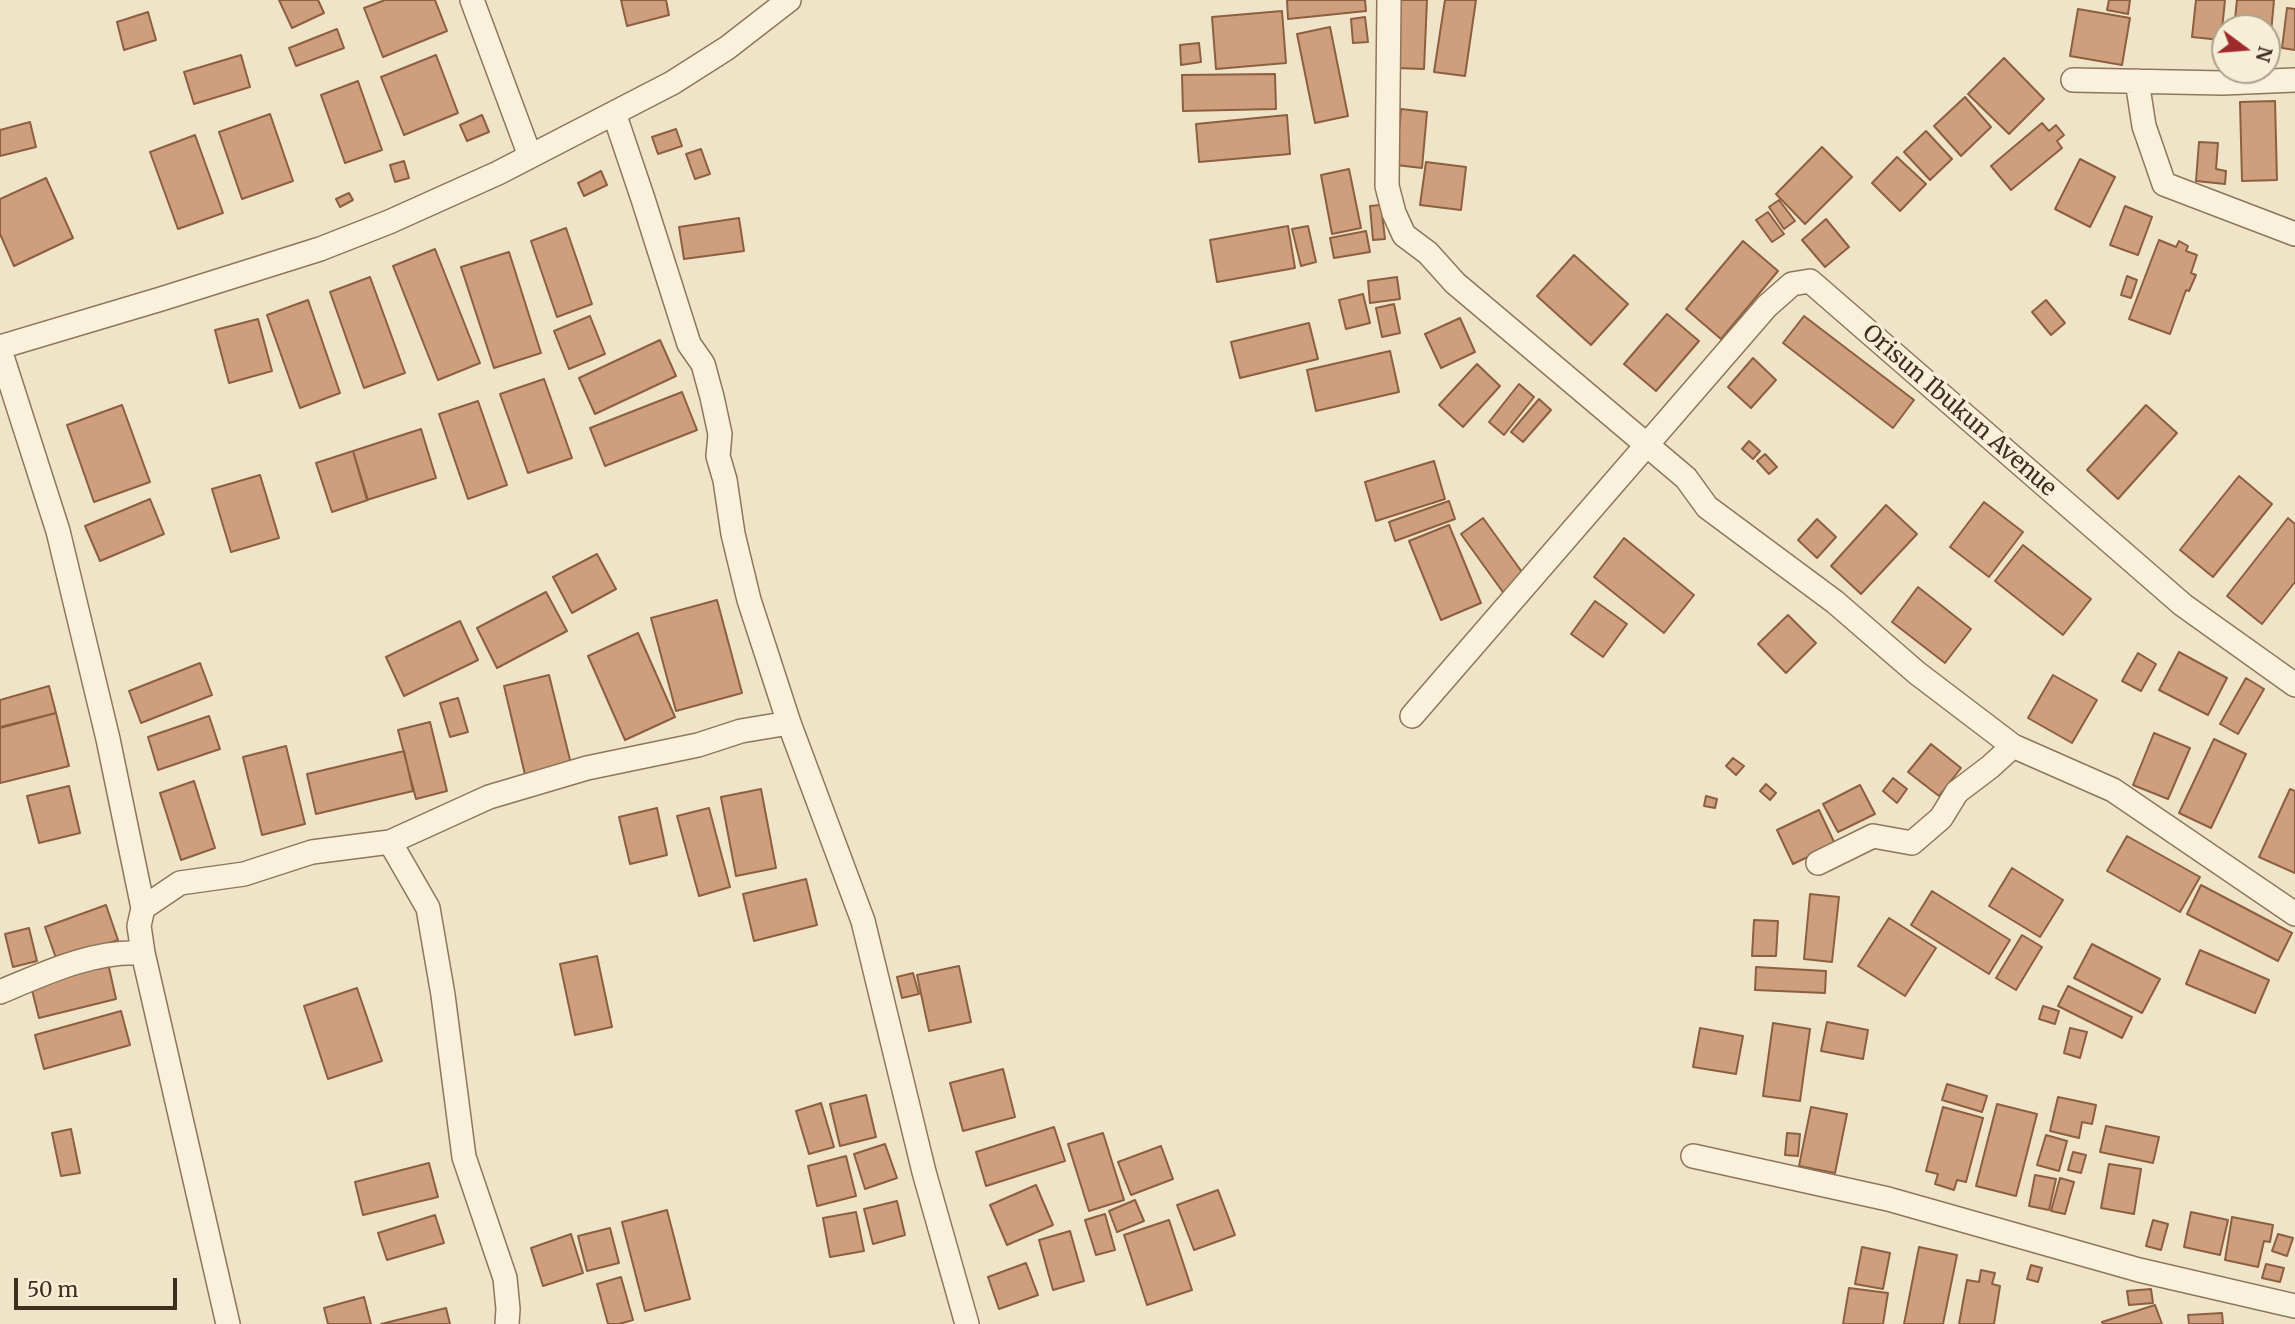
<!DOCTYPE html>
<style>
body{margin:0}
#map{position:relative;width:2295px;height:1324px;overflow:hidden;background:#f0e4c8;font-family:Merriweather,serif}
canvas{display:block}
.north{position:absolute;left:2211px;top:14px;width:70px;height:70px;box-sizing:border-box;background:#f7eed8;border:2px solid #ada18e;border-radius:50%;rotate:106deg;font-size:19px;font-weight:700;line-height:28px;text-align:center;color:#3d2e20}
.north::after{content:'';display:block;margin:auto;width:24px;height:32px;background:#9e2a2b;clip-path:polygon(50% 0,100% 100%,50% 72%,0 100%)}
.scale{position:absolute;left:14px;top:1278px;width:163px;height:32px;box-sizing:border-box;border:4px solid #3d2e20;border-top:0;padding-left:9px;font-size:21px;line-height:24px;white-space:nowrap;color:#3d2e20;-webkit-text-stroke:5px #f7eed8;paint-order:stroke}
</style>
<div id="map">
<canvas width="2295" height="1324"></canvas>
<div class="north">N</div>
<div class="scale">50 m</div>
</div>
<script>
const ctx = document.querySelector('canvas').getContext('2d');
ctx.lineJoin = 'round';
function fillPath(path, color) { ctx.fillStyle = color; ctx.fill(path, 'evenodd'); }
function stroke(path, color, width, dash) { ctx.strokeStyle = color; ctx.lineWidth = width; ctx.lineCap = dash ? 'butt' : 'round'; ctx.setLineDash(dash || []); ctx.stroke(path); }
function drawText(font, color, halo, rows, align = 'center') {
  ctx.font = font + ' Merriweather,serif'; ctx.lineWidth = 7; ctx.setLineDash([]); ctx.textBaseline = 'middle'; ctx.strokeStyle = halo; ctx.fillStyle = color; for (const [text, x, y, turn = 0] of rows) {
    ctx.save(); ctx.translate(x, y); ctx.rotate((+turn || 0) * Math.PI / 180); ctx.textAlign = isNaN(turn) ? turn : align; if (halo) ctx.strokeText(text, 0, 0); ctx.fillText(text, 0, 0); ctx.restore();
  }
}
const building = new Path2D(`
 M279 0H318L324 13 292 28Z
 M385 0H435L447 31 383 57 364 8Z
 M621 0H666L669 15 627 26Z
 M1287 0H1365L1366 11 1288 19Z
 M1398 0H1427L1424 69 1395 68Z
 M1445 0H1476L1465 76 1434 72Z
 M2109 0H2130L2128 14 2107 10Z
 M2196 0H2225L2221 40 2192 37Z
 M2237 0H2274L2270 44 2267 43V28H2234Z
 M2287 8 2295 9V50L2282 48Z
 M2078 9 2130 18 2122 65 2070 56Z
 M1282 11 1286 63 1216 69 1212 17Z
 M148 12 156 40 124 50 117 22Z
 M1365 17 1368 42 1353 43 1351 19Z
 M1330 27 1348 116 1315 123 1297 34Z
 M337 29 344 48 296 66 289 48Z
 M1199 43 1201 62 1181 65 1180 45Z
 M241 55 250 87 194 104 184 72Z
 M436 55 458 113 404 135 381 77Z
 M2004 58 2044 99 2009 134 1968 94Z
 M1275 74 1276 109 1183 111 1182 75Z
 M358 81 382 150 345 163 321 95Z
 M1965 97 1991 127 1961 156 1934 126Z
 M2275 101 2277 180 2242 181 2240 102Z
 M1401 109 1427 112 1422 168 1396 165Z
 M270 114 293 181 242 199 219 132Z
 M482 115 489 132 467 141 460 125Z
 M1287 115 1290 154 1199 162 1196 124Z
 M30 122 36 147 0 156V130Z
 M2042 123 2049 131 2056 125 2064 135 2057 141 2062 148 2011 190 1991 166Z
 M676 129 682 146 658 154 652 137Z
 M1926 131 1952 159 1930 180 1904 152Z
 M195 135 223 213 178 229 150 152Z
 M2199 142 2218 143 2216 169 2226 171 2225 184 2196 181Z
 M1822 147 1852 177 1805 224 1776 194Z
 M701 149 710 174 695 179 686 154Z
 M1897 157 1926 184 1900 211 1872 183Z
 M2080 159 2115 177 2090 227 2055 209Z
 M404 161 409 178 395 182 390 165Z
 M1426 162 1466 167 1461 210 1420 205Z
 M1349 169 1361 228 1332 234 1321 175Z
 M601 171 607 185 584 196 578 183Z
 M46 178 73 238 14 266 0 234V199Z
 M349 193 353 200 340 207 336 199Z
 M1779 200 1795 221 1784 229 1769 207Z
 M1381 205 1385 239 1373 240 1370 206Z
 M2125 206 2152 217 2138 255 2110 245Z
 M1768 212 1784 234 1772 242 1756 220Z
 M739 218 744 251 684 259 679 227Z
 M1826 219 1849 247 1825 267 1802 240Z
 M1288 226 1295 268 1217 282 1210 240Z
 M1308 226 1316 262 1301 266 1292 229Z
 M566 228 592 304 557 317 531 241Z
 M1366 231 1370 252 1334 258 1330 238Z
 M2159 240 2176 247 2179 241 2188 246 2186 251 2197 255 2191 273 2196 275 2189 291 2186 290 2170 334 2129 319Z
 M1743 241 1778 271 1721 339 1686 309Z
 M435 249 480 363 438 380 393 266Z
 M509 252 541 353 494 368 461 267Z
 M1574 255 1628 304 1591 345 1537 296Z
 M2127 276 2137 280 2131 298 2121 295Z
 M370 277 405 373 364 388 330 292Z
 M1397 277 1400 299 1370 303 1368 281Z
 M1363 294 1370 323 1346 329 1339 300Z
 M308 300 340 393 300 408 267 315Z
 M2046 300 2065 323 2051 335 2032 312Z
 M1394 304 1400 333 1382 337 1376 308Z
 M1667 314 1699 341 1656 391 1624 364Z
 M590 316 605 354 569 369 554 331Z
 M1804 316 1914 400 1893 428 1783 343Z
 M1460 318 1475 352 1441 368 1425 334Z
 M258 319 272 371 229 383 215 330Z
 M1309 323 1318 359 1240 378 1231 342Z
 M660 340 676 376 595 414 579 378Z
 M1390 351 1399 392 1316 411 1307 370Z
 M1753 358 1776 380 1751 408 1728 387Z
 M1477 364 1500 386 1463 427 1439 405Z
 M544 379 572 458 528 473 500 394Z
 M1519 384 1534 397 1504 435 1489 422Z
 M682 392 697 430 605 466 590 428Z
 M1539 399 1551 410 1523 442 1511 432Z
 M478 401 507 485 468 499 439 414Z
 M122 405 150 482 94 502 67 425Z
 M2146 405 2177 433 2118 499 2087 470Z
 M421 429 436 478 367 500 353 451Z
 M1749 441 1760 451 1753 459 1742 449Z
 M353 451 368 500 332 512 316 463Z
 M1765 454 1777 467 1769 474 1757 461Z
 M1434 461 1445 499 1376 521 1365 482Z
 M260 475 279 538 231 552 212 489Z
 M2239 476 2272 504 2213 577 2180 550Z
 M150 499 164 534 100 561 85 526Z
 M1449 501 1455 519 1395 541 1389 522Z
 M1984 502 2023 532 1989 577 1950 547Z
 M1886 505 1917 534 1861 594 1831 566Z
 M1483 518 1527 579 1505 595 1461 534Z
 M2288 518 2295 524V582L2262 624 2227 596Z
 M1817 519 1836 537 1817 558 1798 540Z
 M1449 525 1481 603 1441 620 1409 541Z
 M1624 538 1694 595 1664 633 1594 577Z
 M2023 545 2091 599 2063 635 1995 581Z
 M597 554 616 589 572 613 553 577Z
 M1918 587 1971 629 1945 663 1892 622Z
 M546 592 567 631 497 668 477 628Z
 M717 600 742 693 676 711 651 618Z
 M1595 601 1627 624 1603 657 1571 634Z
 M1788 615 1816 643 1786 673 1758 644Z
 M460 621 478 660 404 696 386 657Z
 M638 633 675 717 625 740 588 656Z
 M2179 652 2227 678 2208 715 2159 690Z
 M2138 653 2156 664 2141 691 2122 681Z
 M200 663 212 695 141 723 129 691Z
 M549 675 573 772 527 783 504 686Z
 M2053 675 2097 700 2072 743 2028 718Z
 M2246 678 2264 689 2238 734 2220 724Z
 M49 686 56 713 0 728V700Z
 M458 698 468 732 450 737 440 703Z
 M56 713 69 766 0 783V727Z
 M209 716 220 749 158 770 148 737Z
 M430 722 447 791 416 799 398 730Z
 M2154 733 2190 748 2168 799 2133 785Z
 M2214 739 2246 754 2211 828 2179 813Z
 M1931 744 1961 768 1939 796 1908 772Z
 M286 746 305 824 262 835 243 757Z
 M404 751 413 791 316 814 307 774Z
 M1733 758 1744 766 1736 775 1726 766Z
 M1893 778 1907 789 1897 803 1883 791Z
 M194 781 215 848 181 860 160 793Z
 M1766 784 1776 793 1770 800 1760 791Z
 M1860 785 1875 814 1838 832 1823 804Z
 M69 786 80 833 39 843 27 796Z
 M761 789 776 868 736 876 721 797Z
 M2290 789 2295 791V873L2259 857Z
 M1706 796 1717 799 1715 808 1704 806Z
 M657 808 667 855 630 864 619 817Z
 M709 808 730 887 699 896 677 816Z
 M1819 810 1835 844 1793 864 1777 830Z
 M2127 836 2200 877 2180 912 2107 871Z
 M2012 868 2063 900 2040 937 1989 906Z
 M806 879 817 925 754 941 743 894Z
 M2201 885 2292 933 2278 961 2187 914Z
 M1932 891 2010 940 1989 974 1911 925Z
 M1810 894 1839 897 1832 962 1804 959Z
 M106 905 118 940 57 961 45 927Z
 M1889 918 1936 948 1905 996 1858 966Z
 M1754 920 1778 921 1776 956H1752Z
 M29 928 37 961 13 967 5 934Z
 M2022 935 2042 947 2016 990 1996 978Z
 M2092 944 2160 979 2142 1013 2074 978Z
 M2200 950 2269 980 2255 1013 2186 984Z
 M597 956 612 1027 575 1035 560 964Z
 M108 963 116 999 39 1018 30 982Z
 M959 966 971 1022 929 1031 917 975Z
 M1756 967 1826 971 1825 993 1755 990Z
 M913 973 919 994 902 998 897 977Z
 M2068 986 2132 1017 2122 1038 2058 1006Z
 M357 988 382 1061 328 1079 304 1006Z
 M2043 1006 2059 1011 2055 1024 2039 1019Z
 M121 1011 130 1045 44 1069 35 1035Z
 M1827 1022 1868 1030 1863 1059 1821 1051Z
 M1773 1023 1810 1029 1800 1101 1763 1096Z
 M1700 1028 1743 1036 1736 1074 1693 1067Z
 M2070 1028 2087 1032 2080 1058 2064 1053Z
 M1003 1069 1015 1117 963 1131 950 1083Z
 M1947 1084 1987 1096 1982 1112 1942 1100Z
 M866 1095 876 1137 840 1146 830 1104Z
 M2058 1097 2096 1105 2092 1124 2082 1122 2079 1138 2050 1131Z
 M821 1103 834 1147 809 1154 796 1111Z
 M1997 1104 2037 1114 2016 1196 1976 1186Z
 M1811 1107 1847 1114 1835 1173 1799 1166Z
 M1943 1107 1983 1118 1966 1182 1957 1180 1954 1190 1935 1184 1938 1174 1926 1171Z
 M2106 1126 2159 1137 2153 1163 2100 1152Z
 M1054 1127 1065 1161 986 1186 976 1152Z
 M71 1129 80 1173 61 1176 52 1133Z
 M1103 1133 1124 1200 1089 1211 1068 1144Z
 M1787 1133 1800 1134 1798 1156 1785 1155Z
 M2046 1135 2067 1141 2059 1171 2037 1165Z
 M885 1144 897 1178 865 1189 854 1154Z
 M1161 1146 1173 1179 1131 1195 1118 1162Z
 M2073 1152 2086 1155 2081 1173 2068 1170Z
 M846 1156 856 1196 817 1206 808 1166Z
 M429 1163 438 1197 363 1215 355 1182Z
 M2109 1164 2141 1169 2134 1214 2101 1208Z
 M2035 1175 2056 1179 2049 1210 2029 1206Z
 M2060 1178 2074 1182 2065 1214 2051 1211Z
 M1036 1185 1053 1225 1007 1245 990 1205Z
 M1218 1190 1235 1235 1194 1250 1177 1205Z
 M1135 1200 1144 1221 1117 1232 1109 1211Z
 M897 1201 905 1235 873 1244 864 1209Z
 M667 1210 690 1299 645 1311 622 1222Z
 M856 1212 864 1251 830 1257 823 1218Z
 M2191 1212 2228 1220 2220 1255 2184 1247Z
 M1105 1214 1115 1250 1096 1255 1085 1220Z
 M435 1215 444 1243 387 1260 378 1233Z
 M2232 1217 2273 1225 2270 1242 2264 1241 2258 1267 2225 1260Z
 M1169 1220 1192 1290 1147 1305 1124 1235Z
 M2153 1220 2168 1224 2161 1250 2146 1246Z
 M610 1228 619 1263 587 1271 578 1236Z
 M1070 1231 1084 1281 1053 1290 1039 1240Z
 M571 1234 583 1273 543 1286 531 1248Z
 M2278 1234 2293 1238 2287 1256 2272 1251Z
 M1862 1247 1890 1253 1883 1289 1855 1284Z
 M1919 1247 1957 1255 1943 1324H1904Z
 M1026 1263 1038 1295 999 1309 988 1277Z
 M2266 1264 2284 1268 2280 1282 2262 1278Z
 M2031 1265 2042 1268 2038 1282 2027 1279Z
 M1981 1270 1995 1273 1992 1284 2000 1286 1994 1324H1959L1967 1280 1979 1282Z
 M621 1277 633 1320 619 1324H608L597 1284Z
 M1849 1288 1888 1293 1883 1324H1843Z
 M2151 1289 2153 1303 2129 1305 2127 1291Z
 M364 1297 371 1324H328L324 1308Z
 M2155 1305 2162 1324H2103L2102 1322Z
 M446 1308 450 1324H381Z
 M2222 1313 2223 1324H2189L2188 1315Z`);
const street = new Path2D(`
 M472 0 530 156
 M1389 0 1387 186 1394 213 1404 235 1428 253 1455 283 1686 478 1707 507 1835 602 1917 673 2013 746 2113 790 2295 914
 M2073 80 2223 83 2295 80
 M2137 81 2144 126 2164 184 2295 234
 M614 113 643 199 689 344 703 364 712 397 720 434 718 456 725 480 733 534 749 600 789 723 863 921 924 1172 967 1324
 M0 347 161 299 320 249 389 222 498 173 672 83 727 48 789 0
 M0 350 58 531 108 739 143 908
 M1412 716 1767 306 1792 284 1810 281 2183 605 2295 685
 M390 842 428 908 443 995 464 1157 505 1278 508 1309 507 1324
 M1818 863 1873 836 1912 843 1941 818 1957 792 1990 767 2013 746
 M143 953 228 1324
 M0 992C45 973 94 950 143 953L139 926 143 908 180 883 244 874 312 852 390 842 489 797 587 768 698 745 741 731 789 723
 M1693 1156 1888 1199 2139 1270 2295 1306`);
const streetNames = [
 ["Orisun Ibukun Avenue",1959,411,41]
];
fillPath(building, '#cf9f7d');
stroke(building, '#8d5f41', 2);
stroke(street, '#8d765c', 26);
stroke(street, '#faf1dc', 23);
drawText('23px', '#3d2e20', '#f7eed8', streetNames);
</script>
